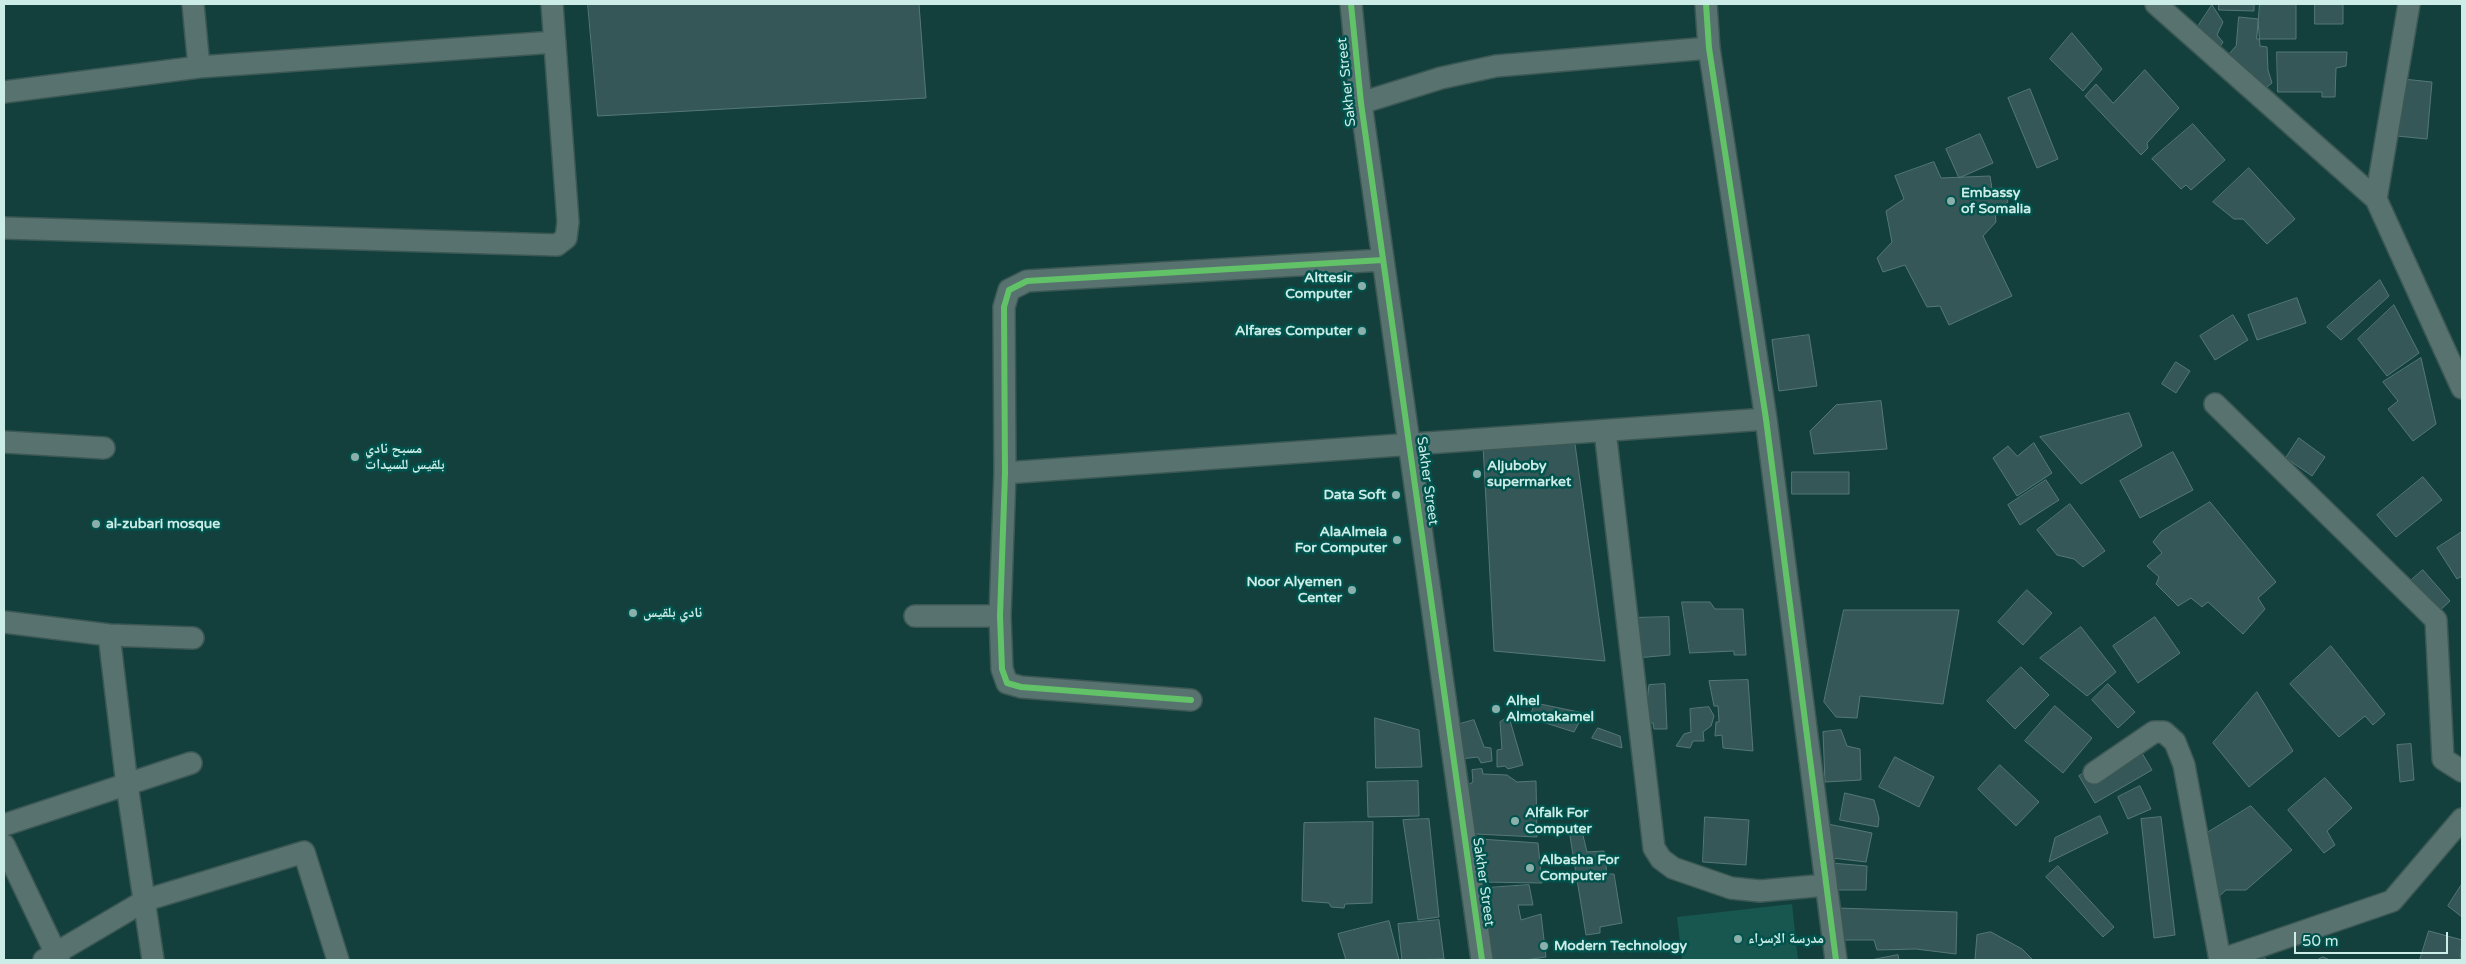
<!DOCTYPE html>
<meta charset="utf-8">
<style>
body{margin:0}
#map{position:relative;width:2466px;height:964px;overflow:hidden;background:#13403d;font-family:"Varela Round",sans-serif}
canvas{display:block}
.frame{position:absolute;inset:0;border:5px solid #cbece7;pointer-events:none}
.scale{position:absolute;left:2294px;top:932px;width:154px;height:22px;box-sizing:border-box;border:2px solid #cbece7;border-top:0;padding-left:6px;font-size:15px;line-height:18px;white-space:nowrap;color:#cbece7;-webkit-text-stroke:4px #00534d;paint-order:stroke}
</style>
<div id="map">
<canvas width="2466" height="964"></canvas>
<div class="frame"></div>
<div class="scale">50 m</div>
</div>
<script>
const ctx = document.querySelector('canvas').getContext('2d');
ctx.lineJoin = 'round';
function fillPath(path, color) { ctx.fillStyle = color; ctx.fill(path, 'evenodd'); }
function stroke(path, color, width, dash) { ctx.strokeStyle = color; ctx.lineWidth = width; ctx.lineCap = dash ? 'butt' : 'round'; ctx.setLineDash(dash || []); ctx.stroke(path); }
function drawText(font, color, halo, rows, align = 'center') {
  ctx.font = font + ' "Varela Round","Noto Naskh Arabic",sans-serif'; ctx.lineWidth = 5; ctx.setLineDash([]); ctx.textBaseline = 'middle'; ctx.strokeStyle = halo; ctx.fillStyle = color; for (const [text, x, y, turn = 0] of rows) {
    ctx.save(); ctx.translate(x, y); ctx.rotate((+turn || 0) * Math.PI / 180); ctx.textAlign = isNaN(turn) ? turn : align; if (halo) ctx.strokeText(text, 0, 0); ctx.fillText(text, 0, 0); ctx.restore();
  }
}
const built = new Path2D(`
 M1792 904 1798 960H1682L1677 917Z`);
const building = new Path2D(`
 M588 4H919L926 98 598 116Z
 M2219 4H2254V11L2219 10Z
 M2260 4H2296V39H2257Z
 M2315 4H2343V24H2315Z
 M2212 5 2223 22 2217 35 2223 42 2216 53 2191 37Z
 M2239 17 2258 19 2260 46 2267 47 2268 70 2272 83 2259 93 2223 61 2236 46Z
 M2072 33 2102 69 2083 91 2050 59Z
 M2277 52H2347L2346 66 2336 68 2335 97H2322V92H2278Z
 M2145 70 2179 108 2147 143 2148 148 2141 155 2085 96 2096 84 2113 103Z
 M2403 79 2432 82 2427 139 2397 136Z
 M2030 89 2058 159 2037 168 2008 98Z
 M2193 124 2225 160 2191 190 2186 185 2181 189 2152 159Z
 M1980 134 1993 163 1959 178 1946 149Z
 M1934 162 1941 178 1990 176 1992 189 2003 188 2008 202 1995 211 1996 222 1983 236 2012 296 1949 325 1940 306 1927 307 1905 265 1883 272 1877 258 1892 242 1886 211 1904 199 1895 176Z
 M2249 168 2295 219 2267 244 2243 219H2234L2213 202Z
 M2380 280 2389 296 2341 340 2327 327Z
 M2297 298 2306 323 2257 340 2248 315Z
 M2394 305 2419 353 2387 376 2358 339Z
 M2233 315 2248 340 2215 360 2200 336Z
 M1809 335 1817 386 1779 391 1772 340Z
 M2421 358 2436 424 2413 441 2388 409 2398 401 2383 382Z
 M2176 362 2190 371 2176 393 2162 384Z
 M1881 401 1887 449 1814 454 1810 431 1836 405Z
 M2129 413 2142 446 2081 484 2040 437Z
 M1574 437 1605 661 1494 651 1483 445Z
 M2299 438 2325 457 2312 476 2286 458Z
 M2034 443 2052 473 2017 496 1993 458 2008 446 2017 456Z
 M2173 452 2193 490 2140 518 2120 481Z
 M1792 472H1849V494H1792Z
 M2423 477 2442 500 2396 537 2377 515Z
 M2046 480 2059 500 2020 525 2008 505Z
 M2210 502 2276 582 2258 598 2265 609 2243 634 2208 602 2202 607 2191 598 2178 606 2156 584 2159 577 2147 566 2162 553 2153 542 2161 532Z
 M2070 504 2105 551 2083 567 2074 559 2057 555 2037 530Z
 M2462 532V576L2457 579 2437 548Z
 M2423 570 2450 601 2436 614 2408 583Z
 M2027 590 2052 613 2023 645 1998 622Z
 M1682 602H1710L1715 609H1743L1746 655H1734V651L1690 653Z
 M1844 610H1959L1943 704 1860 696 1857 718 1836 717 1824 702Z
 M1669 617 1670 655 1636 658 1632 618Z
 M2155 617 2180 653 2138 683 2113 646Z
 M2081 627 2116 672 2087 696 2040 658Z
 M2331 646 2385 714 2373 725 2365 716 2339 737 2290 684Z
 M2021 667 2049 695 2015 729 1987 701Z
 M1748 680 1753 751 1723 748 1722 735 1715 736 1716 722H1719L1718 706H1714L1709 681Z
 M1665 684 1667 729H1654L1653 723H1631L1647 700 1649 685Z
 M2108 684 2135 712 2118 728 2092 700Z
 M2257 692 2293 751 2249 787 2213 743Z
 M1535 703 1584 713 1574 732 1530 718Z
 M2055 706 2092 738 2063 773 2025 741Z
 M1709 707 1714 716 1711 726 1703 732 1704 741H1693L1690 748 1676 746 1684 734 1691 732 1690 709Z
 M1509 717 1523 765 1508 769 1505 766 1497 767V750L1502 749 1500 722Z
 M1375 718 1419 730 1422 767 1376 768Z
 M1474 720 1484 747 1491 748 1492 761 1481 763 1478 757 1460 759 1453 726Z
 M1598 728 1620 736 1622 748 1592 738Z
 M1841 730 1847 746 1860 749 1861 780 1825 782 1823 732Z
 M2136 743 2152 770 2095 803 2079 776Z
 M2411 744 2414 780 2400 782 2397 745Z
 M1895 757 1934 777 1919 807 1879 787Z
 M2000 765 2039 802 2016 826 1978 789Z
 M1482 769 1483 774 1507 775 1517 782 1536 781 1537 837 1475 834 1464 787 1473 782 1472 770Z
 M2325 778 2352 808 2327 831 2335 845 2324 853 2288 810Z
 M1418 781 1419 816 1368 817 1367 782Z
 M2140 786 2151 809 2128 819 2118 797Z
 M1845 793 1874 800 1879 818 1878 827 1840 820Z
 M2251 806 2292 850 2246 890H2226L2216 899 2207 833Z
 M2100 816 2108 833 2049 862 2055 838Z
 M1705 817 1749 820 1746 865 1703 862Z
 M2161 817 2175 935 2154 938 2141 819Z
 M1429 819 1439 917 1418 920 1403 820Z
 M1373 822 1372 903 1345 904 1344 908 1331 907 1329 903 1302 901 1304 823Z
 M1823 823 1872 833 1866 862 1824 857Z
 M1581 827 1587 852 1604 851 1607 874H1614L1622 923 1600 927V933L1586 935 1569 830Z
 M1480 839 1538 843 1542 883 1480 882Z
 M1819 862 1867 866 1866 890H1821Z
 M2058 866 2114 927 2103 937 2046 877Z
 M2462 884V917L2448 906Z
 M1529 885 1533 905H1518L1521 920 1541 914 1546 957 1525 960H1485L1473 889Z
 M1838 908 1957 912 1956 954 1916 949 1877 950 1874 940H1839Z
 M1439 920 1444 959 1402 960 1398 924Z
 M1389 921 1399 960H1346L1338 934Z
 M2429 931 2462 940 2460 960H2420Z
 M1991 932 2022 949 2033 960H1975L1977 935Z
 M2256 951 2267 960H2236Z
 M1898 955 1899 960H1871Z
 M2323 957 2330 960H2317Z`);
const minor = new Path2D(`
 M193 4 199 67
 M1351 4 1361 103 1482 960
 M1706 4 1709 48 1766 419 1836 960
 M2156 4 2376 199 2462 388
 M4 92 199 67 555 42
 M1361 103 1441 78 1496 66 1709 48
 M2376 199 2409 4
 M4 228 557 245 566 238 568 222 552 4
 M2215 404 2436 620 2443 759 2462 771
 M1605 431 1654 848 1661 859 1673 868 1731 888 1760 891 1826 885
 M4 442 104 448
 M1005 473 1766 419
 M915 616H1000
 M4 622 109 635 193 638
 M109 635 127 785 153 960
 M1191 700 1021 687 1007 683 1002 669 1000 616 1005 473 1004 307 1009 290 1027 281 1383 260
 M2094 773 2154 732H2164L2175 742 2184 765 2220 960
 M4 825 191 763
 M4 845 59 960
 M44 960 146 900 304 852 338 960
 M2220 960 2392 901 2462 819`);
const cycleway = new Path2D(`
 M1351 4 1361 103 1482 960
 M1706 4 1709 48 1766 419 1836 960
 M1191 700 1021 687 1007 683 1002 669 1000 616 1005 473 1004 307 1009 290 1027 281 1383 260`);
const markers = [
 [1951,201,5,"#8bb0ac"],
 [1362,286,5,"#8bb0ac"],
 [1362,331,5,"#8bb0ac"],
 [355,457,5,"#8bb0ac"],
 [1477,474,5,"#8bb0ac"],
 [1396,495,5,"#8bb0ac"],
 [96,524,5,"#8bb0ac"],
 [1397,540,5,"#8bb0ac"],
 [1352,590,5,"#8bb0ac"],
 [633,613,5,"#8bb0ac"],
 [1496,709,5,"#8bb0ac"],
 [1515,821,5,"#8bb0ac"],
 [1530,868,5,"#8bb0ac"],
 [1738,939,5,"#8bb0ac"],
 [1544,946,5,"#8bb0ac"]
];
const streetNames = [
 ["Sakher Street",1347,82,-96],
 ["Sakher Street",1427,481,82],
 ["Sakher Street",1483,882,82]
];
const poiNames = [
 ["Embassy",1961,193],
 ["of Somalia",1961,209],
 ["Alttesir",1352,278,"right"],
 ["Computer",1352,294,"right"],
 ["Alfares Computer",1352,331,"right"],
 ["مسبح نادي",365,449],
 ["بلقيس للسيدات",365,465],
 ["Aljuboby",1487,466],
 ["supermarket",1487,482],
 ["Data Soft",1386,495,"right"],
 ["al-zubari mosque",106,524],
 ["AlaAlmeia",1387,532,"right"],
 ["For Computer",1387,548,"right"],
 ["Noor Alyemen",1342,582,"right"],
 ["Center",1342,598,"right"],
 ["نادي بلقيس",643,613],
 ["Alhel",1506,701],
 ["Almotakamel",1506,717],
 ["Alfalk For",1525,813],
 ["Computer",1525,829],
 ["Albasha For",1540,860],
 ["Computer",1540,876],
 ["مدرسة الإسراء",1748,939],
 ["Modern Technology",1554,946]
];
fillPath(built, '#185650');
fillPath(building, '#355757');
stroke(building, '#567777', 1);
stroke(minor, '#3c5855', 24);
stroke(minor, '#58726f', 21);
stroke(cycleway, '#61c268', 6);
for (const [x, y, r, color] of markers) { const dot = new Path2D(); dot.arc(x, y, r, 0, 2 * Math.PI); ctx.fillStyle = color; ctx.fill(dot); stroke(dot, '#00534d', 2); }
drawText('14px', '#cbece7', '#00534d', streetNames);
drawText('bold 14px', '#cbece7', '#00534d', poiNames, 'left');
</script>
